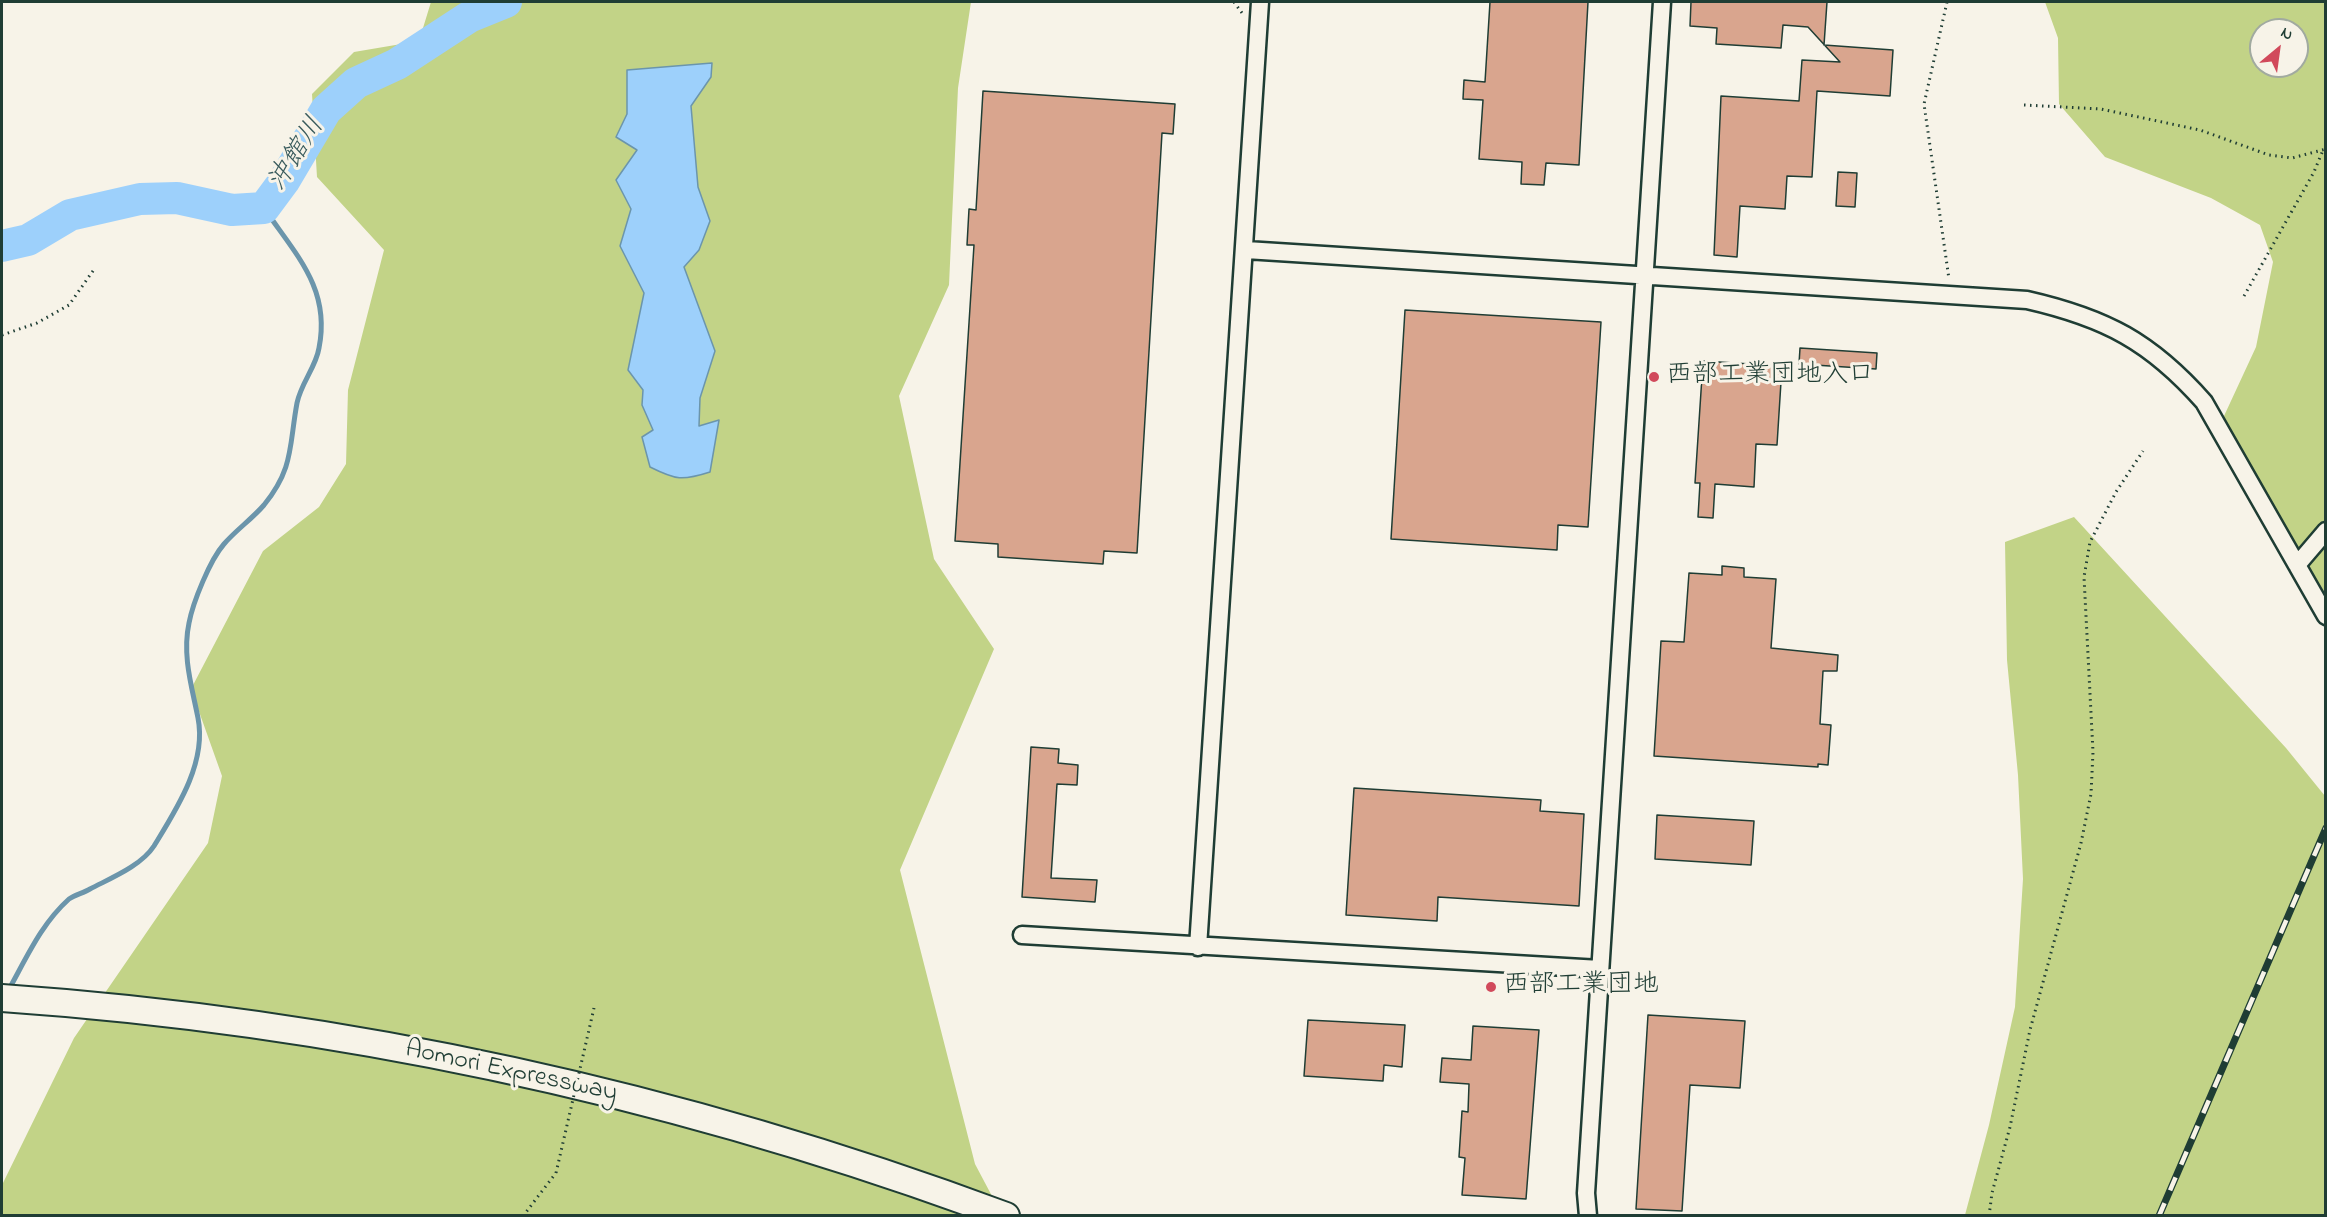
<!DOCTYPE html>
<meta charset="utf-8">
<style>
body{margin:0}
#map{position:relative;width:2327px;height:1217px;overflow:hidden;background:#f7f3e8;font-family:"Indie Flower",sans-serif}
canvas{display:block}
.frame{position:absolute;inset:0;border:3px solid #1f3d34;pointer-events:none}
.north{position:absolute;left:2249px;top:18px;width:60px;height:60px;box-sizing:border-box;background:#f7f3e8;border:2px solid #a1aaa0;border-radius:50%;rotate:29deg;font-size:16px;font-weight:700;line-height:24px;text-align:center;color:#1f3d34}
.north::after{content:'';display:block;margin:auto;width:21px;height:27px;background:#d1495b;clip-path:polygon(50% 0,100% 100%,50% 72%,0 100%)}
</style>
<div id="map">
<canvas width="2327" height="1217"></canvas>
<div class="frame"></div>
<div class="north">N</div>
</div>
<script>
const ctx = document.querySelector('canvas').getContext('2d');
ctx.lineJoin = 'round';
function fillPath(path, color) { ctx.fillStyle = color; ctx.fill(path, 'evenodd'); }
function stroke(path, color, width, dash) { ctx.strokeStyle = color; ctx.lineWidth = width; ctx.lineCap = dash ? 'butt' : 'round'; ctx.setLineDash(dash || []); ctx.stroke(path); }
function drawText(font, color, halo, rows, align = 'center') {
  ctx.font = font + ' "Indie Flower","Klee One",sans-serif'; ctx.lineWidth = 6; ctx.setLineDash([]); ctx.textBaseline = 'middle'; ctx.strokeStyle = halo; ctx.fillStyle = color; for (const [text, x, y, turn = 0] of rows) {
    ctx.save(); ctx.translate(x, y); ctx.rotate((+turn || 0) * Math.PI / 180); ctx.textAlign = isNaN(turn) ? turn : align; if (halo) ctx.strokeText(text, 0, 0); ctx.fillText(text, 0, 0); ctx.restore();
  }
}
const green = new Path2D(`
 M431 2H971L958 88 949 285 899 396 934 559 994 649 900 870 975 1164 1002 1215 2 1216V1185L74 1038 208 843 222 776 191 689 263 551 319 507 346 464 348 390 384 250 317 177 312 94 354 52 419 41ZM711 77 691 106 698 187 710 221 699 250 683 267 715 351 700 398 699 426 719 421 650 467 653 430 642 405 643 390 628 370 644 293 620 246 631 209 616 180 637 150 616 137 627 114Z
 M2045 2H2325V616L2230 450 2224 416 2256 347 2273 262 2260 225 2211 198 2105 157 2059 104 2058 38ZM2261 30H2297V66H2261Z
 M2074 517 2286 748 2325 796V1215H1965L1989 1125 2015 1007 2023 879 2018 775 2007 660 2005 542Z`);
const water = new Path2D(`
 M712 63 711 77 691 106 698 187 710 221 699 250 684 267 715 351 700 398 699 426 719 420 710 472C682 481 676 480 650 467L642 437 653 430 642 405 643 390 628 370 644 293 620 246 631 209 616 180 637 150 616 137 627 114V70Z`);
const stream = new Path2D(`
 M8 991C26 959 41 924 69 899 75 895 83 893 90 889 111 878 141 866 154 846 176 810 207 763 198 718 192 687 182 656 189 623 193 602 210 560 224 544 236 530 252 519 264 505 294 468 289 446 297 403 301 383 316 367 319 348 331 288 295 254 264 208`);
const river = new Path2D(`
 M2 246 28 240 70 215 140 199 177 198 232 210 264 208 284 181 326 110 356 83 397 64 469 17 506 2`);
const building = new Path2D(`
 M1490 2H1588L1579 165 1546 163 1544 185 1521 184 1522 162 1479 159 1483 100 1463 99 1464 80 1485 82Z
 M1691 2H1827L1824 45 1893 50 1890 96 1817 91 1812 177 1787 176 1785 209 1740 206 1737 257 1714 255 1721 96 1799 101 1802 60 1840 62 1808 27 1783 25 1781 48 1716 44 1717 28 1690 26Z
 M983 91 1175 104 1173 134 1162 133 1137 553 1104 551 1103 564 998 557V544L955 541 974 245H967L969 209 976 210Z
 M1838 172 1857 173 1855 207 1836 206Z
 M1405 310 1601 322 1588 527 1558 525 1557 550 1391 539Z
 M1800 348 1877 353 1876 369 1799 364Z
 M1703 361 1782 366 1777 445 1756 444 1754 487 1715 484 1713 518 1698 517 1700 483H1695Z
 M1722 566 1744 568V577L1776 579 1771 648 1838 655 1837 671H1823L1820 724 1831 725 1828 765 1818 764V767L1654 756 1661 641 1684 642 1689 573 1722 575Z
 M1031 747 1059 749 1058 763 1078 765 1077 785 1057 784 1051 878 1097 880 1095 902 1022 897Z
 M1354 788 1541 800 1540 811 1584 814 1579 906 1438 897 1437 921 1346 915Z
 M1657 815 1754 821 1751 865 1655 859Z
 M1648 1015 1745 1021 1740 1088 1690 1085 1682 1211 1636 1209Z
 M1308 1020 1405 1025 1402 1067 1384 1065 1383 1081 1304 1076Z
 M1473 1026 1539 1030 1526 1199 1462 1195 1465 1158 1459 1157 1462 1111 1468 1112 1469 1084 1440 1082 1442 1058 1471 1060Z`);
const path = new Path2D(`
 M1234 2 1242 13
 M1947 2 1924 104 1949 279
 M2024 105 2101 109 2200 130 2269 155 2292 158 2326 149
 M2244 296 2314 172 2323 150
 M2 335 37 323 69 305 95 268
 M523 1216 556 1173
 M1989 1216 1992 1193 2010 1127 2030 1030 2081 843 2091 794 2093 752 2084 577 2090 542 2116 492 2143 451
 M2090 1216 2091 1211`);
const minor = new Path2D(`
 M1246 250 2027 300C2106 318 2151 342 2204 402L2326 616
 M2297 565 2326 531
 M1022 935 1600 969
 M1198 947 1260 2
 M1588 1216 1586 1193 1662 2`);
const highway = new Path2D(`
 M2 998C348 1022 681 1095 1006 1216`);
const rail = new Path2D(`
 M2159 1216 2326 828`);
const pathBridge = new Path2D(`
 M556 1173 594 1008`);
const markers = [
 [1654,377,6,"#d1495b"],
 [1491,987,6,"#d1495b"]
];
const poiNames = [
 ["西部工業団地入口",1666,377],
 ["西部工業団地",1503,987]
];
const streetNames = [
 ["Aomori Expressway",511,1073,12]
];
const waterNames = [
 ["沖館川",298,155,-58]
];
fillPath(green, '#c2d387');
fillPath(water, '#9dd0fb');
stroke(water, '#6b95ab', 1.5);
stroke(stream, '#6b95ab', 5);
stroke(river, '#9dd0fb', 32);
fillPath(building, '#d9a58e');
stroke(building, '#1f3d34', 1.5);
stroke(minor, '#1f3d34', 21);
stroke(highway, '#1f3d34', 30);
stroke(path, '#1f3d34', 3, [1.5, 4.5]);
stroke(minor, '#f7f3e8', 16);
stroke(highway, '#f7f3e8', 26);
stroke(rail, '#1f3d34', 7);
stroke(rail, '#f7f3e8', 4.5, [14]);
stroke(pathBridge, '#1f3d34', 3, [1.5, 4.5]);
for (const [x, y, r, color] of markers) { const dot = new Path2D(); dot.arc(x, y, r, 0, 2 * Math.PI); ctx.fillStyle = color; ctx.fill(dot); stroke(dot, '#f7f3e8', 2); }
drawText('26px', '#1f3d34', '#f7f3e8', poiNames, 'left');
drawText('26px', '#1f3d34', '#f7f3e8', streetNames);
drawText('italic 27px', '#385a5c', '#f7f3e8', waterNames);
</script>
